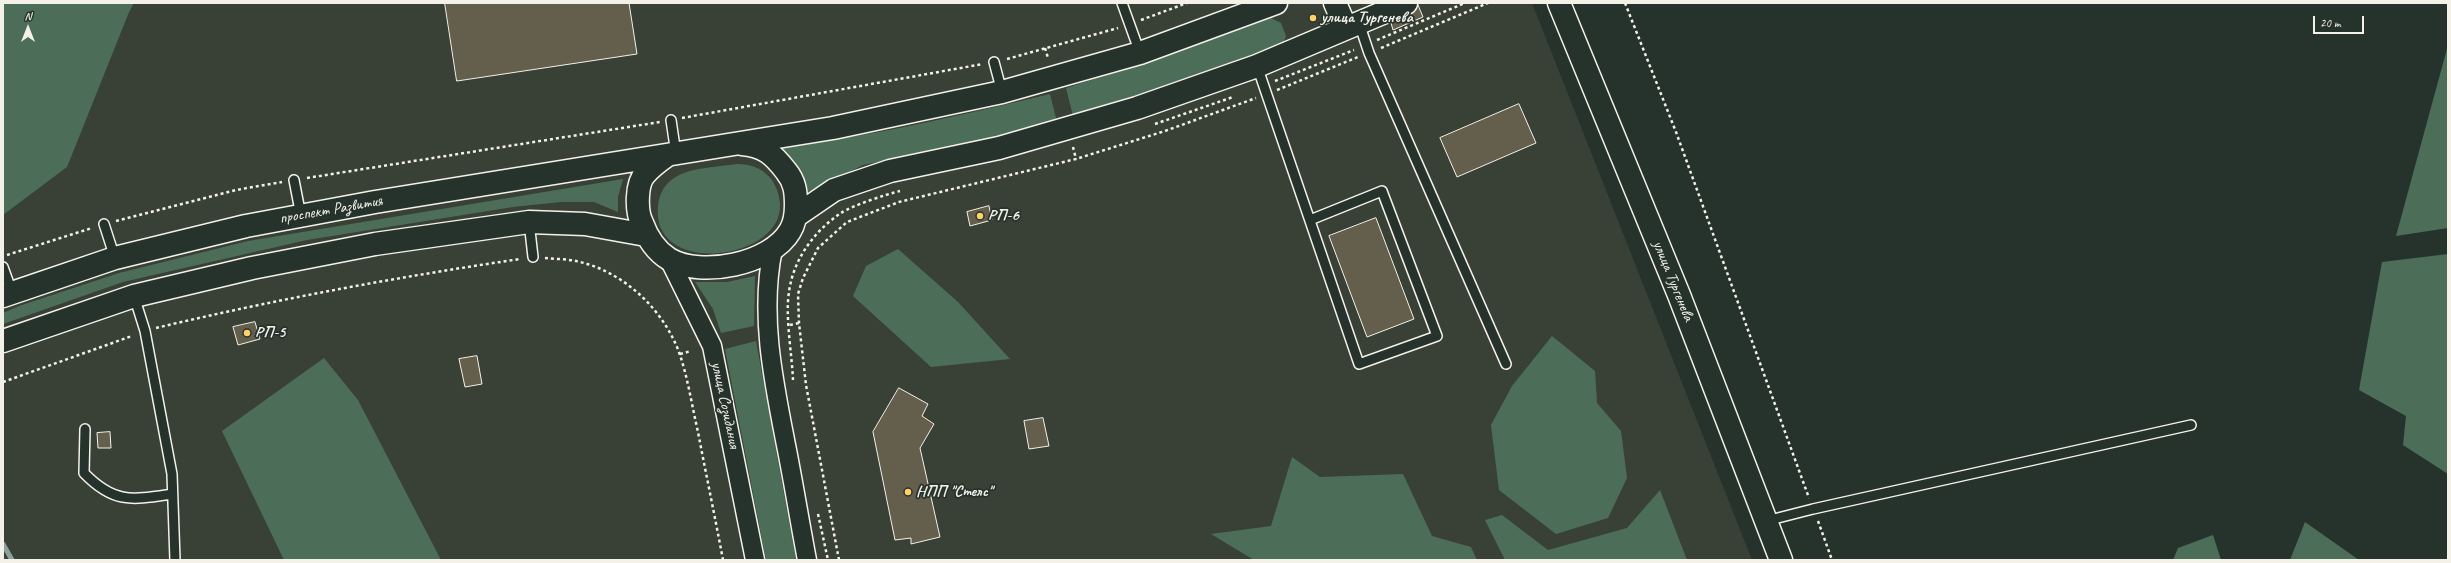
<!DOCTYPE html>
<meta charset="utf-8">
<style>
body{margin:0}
#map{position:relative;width:2451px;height:563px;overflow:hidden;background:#26332d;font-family:Caveat,sans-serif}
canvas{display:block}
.frame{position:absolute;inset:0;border:4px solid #f4f1e8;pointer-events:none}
.north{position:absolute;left:8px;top:8px;width:40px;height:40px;-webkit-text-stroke:3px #26332d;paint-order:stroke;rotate:0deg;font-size:11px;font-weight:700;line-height:16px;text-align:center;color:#f4f1e8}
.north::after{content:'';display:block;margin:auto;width:14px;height:18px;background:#f4f1e8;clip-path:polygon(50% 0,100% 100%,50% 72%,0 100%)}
.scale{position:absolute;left:2313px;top:16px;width:51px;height:18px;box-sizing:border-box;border:2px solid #f4f1e8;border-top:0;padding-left:5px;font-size:12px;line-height:14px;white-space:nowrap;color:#f4f1e8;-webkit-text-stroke:3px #26332d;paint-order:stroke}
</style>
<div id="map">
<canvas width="2451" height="563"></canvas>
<div class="frame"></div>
<div class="north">N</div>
<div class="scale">20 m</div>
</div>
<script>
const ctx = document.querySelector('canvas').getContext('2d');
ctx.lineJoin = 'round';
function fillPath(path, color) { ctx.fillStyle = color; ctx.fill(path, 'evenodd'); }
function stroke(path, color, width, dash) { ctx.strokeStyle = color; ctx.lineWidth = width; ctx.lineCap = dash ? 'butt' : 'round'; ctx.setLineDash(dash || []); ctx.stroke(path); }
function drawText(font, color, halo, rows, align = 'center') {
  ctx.font = font + ' Caveat,sans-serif'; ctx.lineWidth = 3.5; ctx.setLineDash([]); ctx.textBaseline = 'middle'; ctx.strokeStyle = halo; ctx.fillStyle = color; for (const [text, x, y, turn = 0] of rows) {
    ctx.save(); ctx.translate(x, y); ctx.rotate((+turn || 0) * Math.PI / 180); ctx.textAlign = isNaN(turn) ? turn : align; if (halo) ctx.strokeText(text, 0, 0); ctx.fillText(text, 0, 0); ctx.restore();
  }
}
const built = new Path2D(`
 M3 3H1532L1752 560H3Z`);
const green = new Path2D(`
 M3 3H134L129 12 67 167 3 215Z
 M1271 18 1281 23 1286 36 1283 44 1153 92 1073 116 1066 88 1142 64Z
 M2448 45V228L2396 236Z
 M1050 94 1057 122 996 138 863 165 808 192 801 173 781 146C872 137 961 115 1050 94Z
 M737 164C762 164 778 179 780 204 783 261 651 277 658 207 662 166 705 169 737 164Z
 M623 179 618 197V212L594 202H561L513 207 307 240 123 282 3 324V313L19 306 119 273 248 241Z
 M898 249 958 302 1010 359 931 367 853 296 866 266Z
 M2448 254V474L2403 445 2406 416 2359 390 2382 262Z
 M755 276 754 326 721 333 713 309 695 282H727Z
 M1552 336 1595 371 1597 403 1621 431 1627 478 1608 518 1556 534 1499 490 1491 425 1512 386Z
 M756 341 796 560H766L725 349Z
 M324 358 358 400 441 560H284L222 431Z
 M1292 457 1320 477 1403 474 1432 536 1471 547 1477 560H1254L1211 534 1271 526Z
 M1660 490 1687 560H1505L1485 520 1502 515 1548 550 1627 528Z
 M2305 522 2359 560H2290Z
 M2213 535 2221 560H2173L2178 548Z`);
const stream = new Path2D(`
 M3 544 12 560`);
const building = new Path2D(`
 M445 3H629L637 54 457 81Z
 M1418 5 1423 17 1393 30 1391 23 1411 14Z
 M1519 104 1536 143 1457 177 1440 138Z
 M989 206 992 220 970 226 967 212Z
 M1376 218 1414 319 1367 337 1329 236Z
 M255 322 260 339 238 345 233 327Z
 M477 356 482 384 465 387 459 359Z
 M899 388 928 404 922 416 934 424 920 448 940 537 911 544V538L895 540 873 432Z
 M1043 418 1049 446 1029 449 1024 421Z
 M110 432 111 448H98L97 433Z`);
const path = new Path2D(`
 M1625 3 1676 132 1809 498
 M1141 20 1187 3
 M1377 40 1465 3
 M1045 48 1048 58
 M1381 48 1488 3
 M1007 59 1118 28
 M1275 81 1354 50
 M1277 90 1358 57
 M682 118 983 64
 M1155 124 1233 97
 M1073 147 1076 159
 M307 178 660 122
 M116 221 236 190 282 182
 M7 255 92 228
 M545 258C555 259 566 259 576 261 623 271 664 309 680 355 688 379 692 406 698 432 706 474 715 517 723 560
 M790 325 799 323
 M156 328C277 299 398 277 520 259
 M680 354 691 351
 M793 380C792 355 785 316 789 292 793 260 814 231 841 213 851 206 887 194 900 191
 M3 382 132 336
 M818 514 828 560
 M1818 521 1832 560
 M839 560 806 385 799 323 798 294 803 278 818 248 847 222 899 202 1076 159 1165 131 1256 98`);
const lane = new Path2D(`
 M1122 3 1140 53
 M1359 23 1369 53 1506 364
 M994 62 1002 92
 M1257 66 1359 364 1437 336 1382 191 1310 220
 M671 120 676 154
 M294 180 301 216
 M529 222 533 257
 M104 224 115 258
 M3 267 12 292
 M134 296 145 331 172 474 175 560
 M85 429 84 473C114 504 132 500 172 494
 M1766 521 1813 509 2191 425`);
const street = new Path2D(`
 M773 249C759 315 774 384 787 450 794 486 800 523 807 560
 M669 259 712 346 755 560`);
const secondary = new Path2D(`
 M1335 3 1346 28
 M1559 3 1679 295 1781 560
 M666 156C659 161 651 167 645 174 636 184 636 211 642 223 647 237 656 251 669 259 701 278 771 264 790 231 795 223 796 214 796 205 796 192 795 182 786 171 773 154 764 146 742 144
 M796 216 834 190 890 171 999 148 1137 108 1257 66 1406 3
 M3 296 115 258 246 226 375 202 833 128 1002 92 1140 53 1276 3
 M3 341 134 296 252 268 375 244 529 222 585 224 646 235`);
const markers = [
 [1313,18,4,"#ffd166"],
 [980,216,4,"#ffd166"],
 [247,333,4,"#ffd166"],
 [908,492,4,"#ffd166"]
];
const poiNames = [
 ["улица Тургенева",1321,18],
 ["РП-6",988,216],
 ["РП-5",255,333],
 ["НПП \"Стелс\"",916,492]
];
const streetNames = [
 ["проспект Развития",331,210,-10],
 ["улица Тургенева",1673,281,68],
 ["улица Созидания",725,405,78]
];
fillPath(built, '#394036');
fillPath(green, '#4c6e59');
stroke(stream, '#8b9f9d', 5);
fillPath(building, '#645e4c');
stroke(building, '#f4f1e8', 1);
stroke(lane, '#f4f1e8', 12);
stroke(street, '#f4f1e8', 21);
stroke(secondary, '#f4f1e8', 25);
stroke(path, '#f4f1e8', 2.5, [3, 3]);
stroke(lane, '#26332d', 9);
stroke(street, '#26332d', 18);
stroke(secondary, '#26332d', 22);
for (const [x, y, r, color] of markers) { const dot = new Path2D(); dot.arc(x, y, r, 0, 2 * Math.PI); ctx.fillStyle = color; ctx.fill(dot); stroke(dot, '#26332d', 1.5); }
drawText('bold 16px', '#f4f1e8', '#26332d', poiNames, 'left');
drawText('16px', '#f4f1e8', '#26332d', streetNames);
</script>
